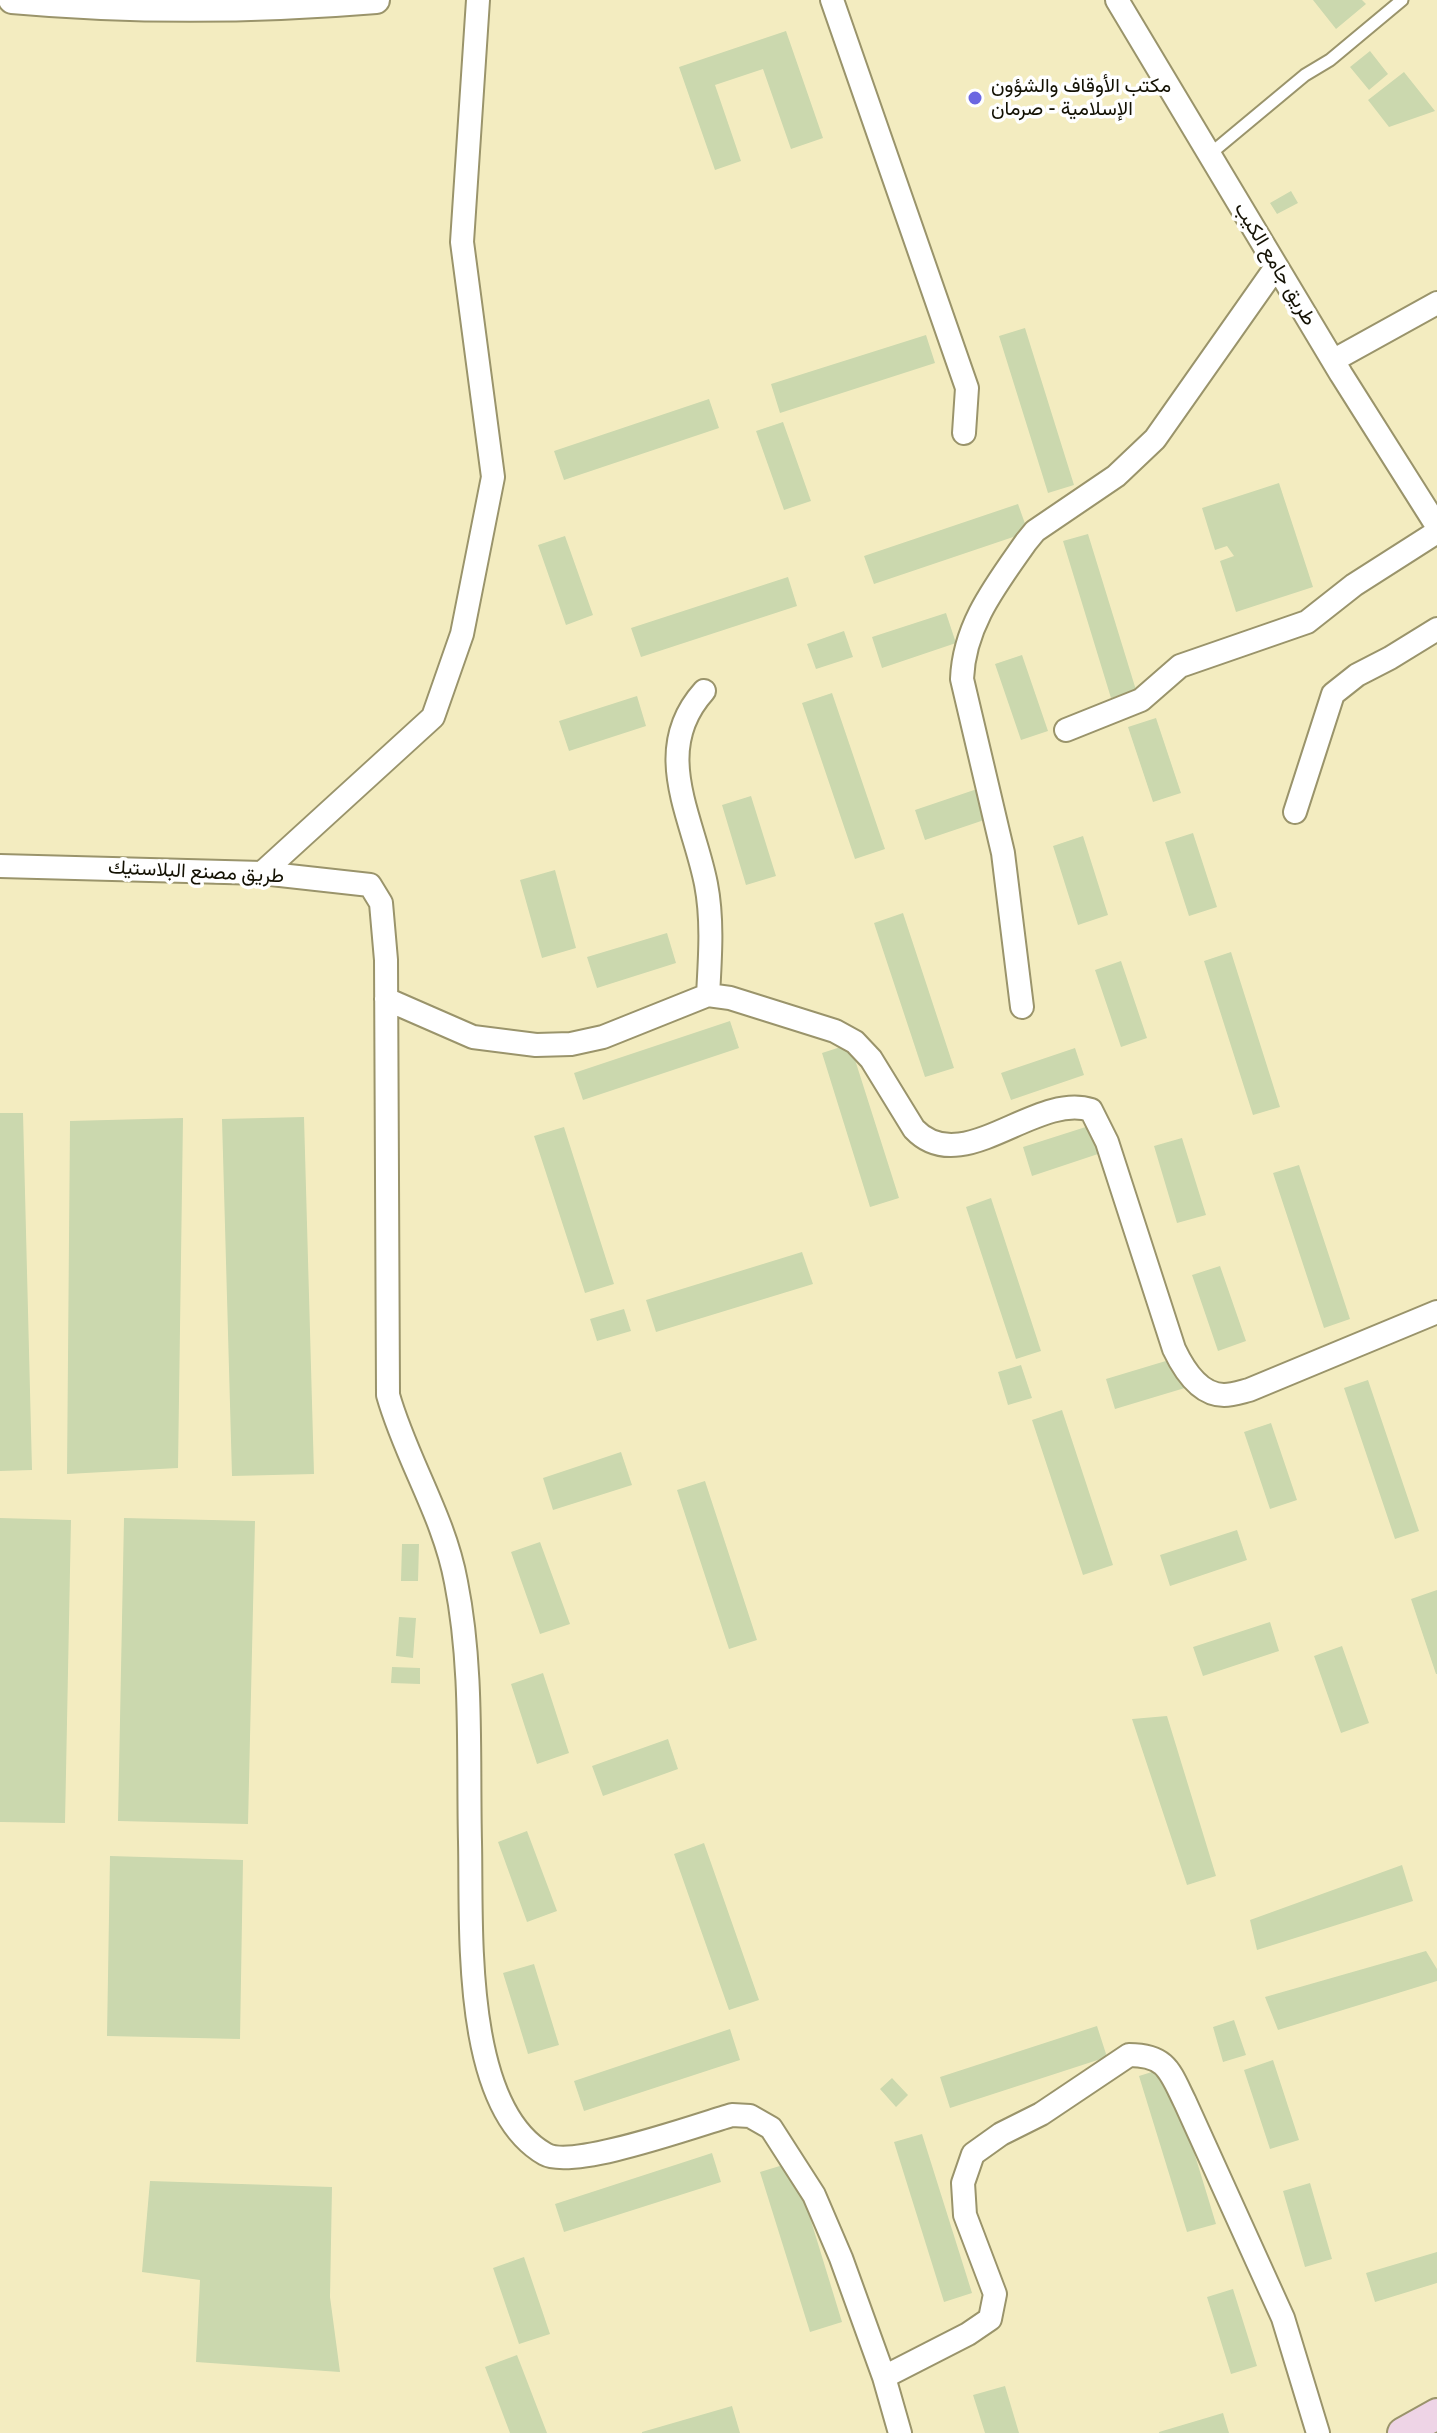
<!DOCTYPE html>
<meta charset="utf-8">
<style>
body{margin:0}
canvas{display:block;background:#f3ecc0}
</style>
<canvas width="1437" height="2433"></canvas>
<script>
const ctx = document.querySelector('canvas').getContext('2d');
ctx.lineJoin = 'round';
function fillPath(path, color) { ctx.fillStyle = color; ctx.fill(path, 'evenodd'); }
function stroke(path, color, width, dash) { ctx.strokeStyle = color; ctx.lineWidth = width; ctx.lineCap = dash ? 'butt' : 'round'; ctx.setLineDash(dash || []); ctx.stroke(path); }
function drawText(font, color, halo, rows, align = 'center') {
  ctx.font = font + ' "IBM Plex Sans",Vazirmatn,sans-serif'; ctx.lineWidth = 7; ctx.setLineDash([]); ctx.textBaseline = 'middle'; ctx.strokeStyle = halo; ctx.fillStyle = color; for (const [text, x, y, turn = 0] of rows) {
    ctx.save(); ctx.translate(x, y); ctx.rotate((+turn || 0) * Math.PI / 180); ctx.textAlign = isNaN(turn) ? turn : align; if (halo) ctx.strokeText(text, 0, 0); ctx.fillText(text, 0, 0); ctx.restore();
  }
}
const building = new Path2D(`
 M1313 0H1362L1366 4 1336 29Z
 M786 31 823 138 791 149 763 69 715 85 741 161 715 170 679 67Z
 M1370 51 1388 74 1369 90 1350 67Z
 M1404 72 1435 111 1389 127 1368 100Z
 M1291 191 1298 203 1277 214 1270 203Z
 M1025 328 1074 485 1048 493 999 336Z
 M926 335 935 363 780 413 771 384Z
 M709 399 719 428 564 480 554 451Z
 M783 422 811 501 784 510 756 431Z
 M1279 483 1313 587 1236 612 1220 561 1234 556 1227 546 1215 550 1202 508Z
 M1018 504 1028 532 874 584 864 556Z
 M1088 534 1136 690 1111 698 1063 541Z
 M565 536 593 615 566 625 538 545Z
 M788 577 797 606 641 657 631 628Z
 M946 613 956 643 882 668 872 637Z
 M844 631 853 657 816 669 807 644Z
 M1022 655 1048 731 1021 740 995 664Z
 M832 693 885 849 855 859 802 703Z
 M637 696 646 726 569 751 559 721Z
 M1156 718 1181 793 1153 802 1128 727Z
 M983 787 993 817 925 840 915 810Z
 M751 796 776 876 746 885 722 805Z
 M1193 833 1217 907 1189 916 1165 842Z
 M1083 836 1108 915 1078 925 1053 846Z
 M555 870 576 948 542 958 520 880Z
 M903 913 954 1068 925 1077 874 923Z
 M667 933 676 963 597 988 587 957Z
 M1231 952 1280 1107 1253 1115 1204 961Z
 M1121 961 1147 1038 1121 1047 1095 970Z
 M730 1021 739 1048 583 1100 574 1073Z
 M850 1044 899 1198 870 1207 822 1053Z
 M1075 1048 1084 1075 1011 1100 1001 1073Z
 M0 1113H23L32 1470 0 1471Z
 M304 1117 314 1474 232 1476 222 1119Z
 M183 1118 178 1468 67 1474 70 1121Z
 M1092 1125 1101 1153 1032 1176 1023 1147Z
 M564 1127 614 1284 585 1293 534 1136Z
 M1182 1138 1206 1215 1177 1223 1154 1146Z
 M1299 1165 1350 1319 1324 1328 1273 1173Z
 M991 1198 1041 1351 1016 1359 966 1207Z
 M802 1252 813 1284 656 1332 646 1300Z
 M1220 1266 1246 1341 1218 1351 1192 1275Z
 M624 1309 631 1331 597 1341 590 1319Z
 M1189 1354 1198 1384 1115 1409 1106 1379Z
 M1021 1365 1032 1398 1008 1405 998 1372Z
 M1368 1380 1419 1531 1395 1539 1344 1388Z
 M1062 1410 1113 1565 1083 1575 1032 1420Z
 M1271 1423 1297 1500 1270 1509 1244 1432Z
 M621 1452 632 1485 553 1510 543 1478Z
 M705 1481 757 1640 729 1649 677 1490Z
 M0 1518 71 1520 65 1823 0 1822Z
 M124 1518 255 1521 248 1824 118 1821Z
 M1237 1530 1247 1560 1170 1586 1160 1555Z
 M540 1542 570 1624 540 1634 511 1552Z
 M402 1544H419L418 1581H401Z
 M1437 1590V1674H1436L1411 1599Z
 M399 1617 416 1618 413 1658 396 1656Z
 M1270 1622 1279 1651 1203 1676 1193 1647Z
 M1342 1646 1369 1723 1341 1733 1314 1656Z
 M392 1667 420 1668V1684L391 1683Z
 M543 1673 569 1753 537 1764 511 1684Z
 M1167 1716 1216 1876 1187 1885 1132 1719Z
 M668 1739 678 1769 603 1796 592 1766Z
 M527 1831 557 1911 527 1922 498 1842Z
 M704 1843 759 2000 729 2010 674 1854Z
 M110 1856 243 1860 240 2039 107 2036Z
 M1402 1865 1413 1901 1257 1950 1250 1920Z
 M1426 1951 1437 1969V1981L1278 2030 1265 1997Z
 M534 1964 559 2045 528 2054 503 1973Z
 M1234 2020 1246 2055 1223 2062 1213 2027Z
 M1097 2026 1107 2057 950 2108 940 2077Z
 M730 2029 740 2060 584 2111 574 2081Z
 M1273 2060 1299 2140 1270 2149 1244 2070Z
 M1168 2067 1216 2224 1187 2232 1139 2076Z
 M892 2078 908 2095 896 2107 880 2089Z
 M922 2134 972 2293 944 2302 894 2142Z
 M712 2153 721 2182 564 2232 555 2204Z
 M793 2162 842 2322 810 2332 760 2172Z
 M150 2181 332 2187 330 2297 340 2372 196 2362 200 2280 142 2272Z
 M1310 2183 1332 2259 1305 2267 1283 2191Z
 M1437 2252V2283L1375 2302 1366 2273Z
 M524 2257 550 2334 519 2344 493 2268Z
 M1233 2289 1257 2366 1231 2374 1207 2297Z
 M517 2355 547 2433H510L485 2367Z
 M1005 2386 1019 2433H985L973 2395Z
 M732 2406 740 2433H642V2432Z
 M1223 2413 1229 2433H1159V2432Z`);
const service = new Path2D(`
 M1210 154 1305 75 1330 60 1402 0`);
const minor = new Path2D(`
 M832 0 967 388 964 433
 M1117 0 1341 374 1437 526
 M1334 360 1437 303
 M704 691C650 751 693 817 706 884 713 920 710 959 708 995
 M1066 730 1141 700 1180 666 1307 622 1354 585 1437 532
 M1295 812 1333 694 1357 675 1390 658 1437 629
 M0 866 262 873 370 885 381 903 386 960 388 1395C406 1459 444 1516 456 1582 473 1667 468 1756 470 1842 472 1924 461 2106 545 2154 573 2170 697 2125 732 2115L750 2116 771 2128 814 2195 841 2258 884 2377 900 2433
 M262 873 433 717 462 634 493 477 462 242 478 0
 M386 999 473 1037 536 1045 571 1044 603 1037 708 995 730 998 835 1031 855 1042 871 1059 914 1129C962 1180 1035 1092 1091 1110L1107 1142 1174 1349C1183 1368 1199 1395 1224 1395 1232 1395 1241 1392 1249 1390L1437 1312
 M1022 1007 1003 853 962 679C964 625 996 585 1026 542L1035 531 1116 476 1155 439 1276 267
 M884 2377 968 2334 990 2319 995 2294 965 2215 963 2183 973 2154 1001 2134 1041 2114 1129 2055C1167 2055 1170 2072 1185 2102L1283 2318 1318 2433`);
const tertiary = new Path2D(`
 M12 0C134 11 255 10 376 0`);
const secondary = new Path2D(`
 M1403 2433 1437 2414`);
const markers = [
 [975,98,8,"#6b67e1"]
];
const poiNames = [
 ["مكتب الأوقاف والشؤون",991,86],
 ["الإسلامية - صرمان",991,109]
];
const streetNames = [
 ["طريق جامع الكيب",1275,264,59],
 ["طريق مصنع البلاستيك",196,872,3]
];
fillPath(building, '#cbd8ae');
stroke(service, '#9a946b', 15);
stroke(minor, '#9a946b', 26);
stroke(tertiary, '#9a946b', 30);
stroke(secondary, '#9a946b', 34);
stroke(service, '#fff', 11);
stroke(minor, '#fff', 22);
stroke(tertiary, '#fff', 26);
stroke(secondary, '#eed4e6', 30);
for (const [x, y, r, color] of markers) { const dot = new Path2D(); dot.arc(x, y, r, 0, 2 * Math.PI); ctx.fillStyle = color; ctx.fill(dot); stroke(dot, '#fff', 3); }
drawText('20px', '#131103', '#fff', poiNames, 'left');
drawText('20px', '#131103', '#fff', streetNames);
</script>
